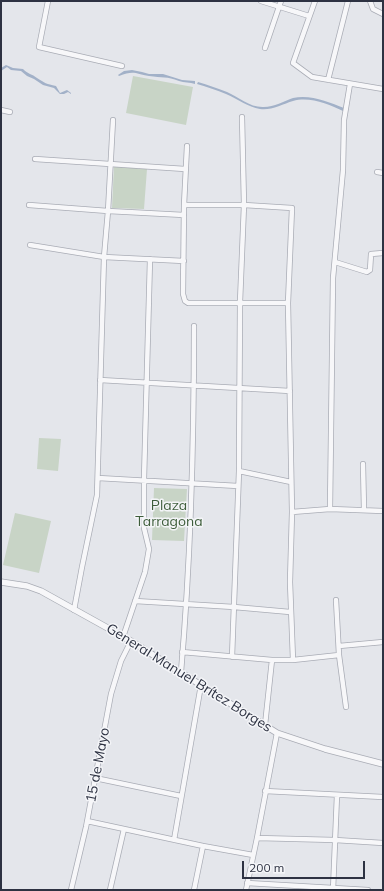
<!DOCTYPE html>
<meta charset="utf-8">
<style>
body{margin:0}
#map{position:relative;width:384px;height:891px;overflow:hidden;background:#e4e6eb;font-family:Mulish,sans-serif}
canvas{display:block}
.frame{position:absolute;inset:0;border:2px solid #2d3242;pointer-events:none}
.scale{position:absolute;left:242px;top:861px;width:123px;height:18px;box-sizing:border-box;border:2px solid #2d3242;border-top:0;padding-left:5px;font-size:12px;line-height:14px;white-space:nowrap;color:#2d3242;-webkit-text-stroke:3px #f4f5f8;paint-order:stroke}
</style>
<div id="map">
<canvas width="384" height="891"></canvas>
<div class="frame"></div>
<div class="scale">200 m</div>
</div>
<script>
const ctx = document.querySelector('canvas').getContext('2d');
ctx.lineJoin = 'round';
function fillPath(path, color) { ctx.fillStyle = color; ctx.fill(path, 'evenodd'); }
function stroke(path, color, width, dash) { ctx.strokeStyle = color; ctx.lineWidth = width; ctx.lineCap = dash ? 'butt' : 'round'; ctx.setLineDash(dash || []); ctx.stroke(path); }
function drawText(font, color, halo, rows, align = 'center') {
  ctx.font = font + ' Mulish,sans-serif'; ctx.lineWidth = 3; ctx.setLineDash([]); ctx.textBaseline = 'middle'; ctx.strokeStyle = halo; ctx.fillStyle = color; for (const [text, x, y, turn = 0] of rows) {
    ctx.save(); ctx.translate(x, y); ctx.rotate((+turn || 0) * Math.PI / 180); ctx.textAlign = isNaN(turn) ? turn : align; if (halo) ctx.strokeText(text, 0, 0); ctx.fillText(text, 0, 0); ctx.restore();
  }
}
const green = new Path2D(`
 M133 76 193 87 186 125 126 113Z
 M114 166 147 169 144 209 112 208Z
 M39 438 61 439 58 471 37 469Z
 M154 488 187 489 184 541 152 540Z
 M15 513 51 521 39 573 3 565Z`);
const water = new Path2D(`
 M6 65 13 68 23 69C28 74 32 74 37 78 45 83 46 84 56 86L60 93 67 90 71 93V94L68 92 64 94H60L54 88 43 85 34 79 27 76 21 71 11 70 7 67 1 71V68Z
 M132 70 142 72 149 74H163L182 80 195 81V84C190 82 184 83 179 81 167 76 162 78 149 76 136 74 134 70 119 76L118 75 124 71Z
 M198 82C208 85 217 88 227 92 238 97 251 108 264 107 274 107 284 101 293 98 310 94 329 102 344 108L343 111C329 104 309 96 293 101 283 104 270 111 260 109 248 107 238 99 226 94 217 90 207 87 197 84Z`);
const minor = new Path2D(`
 M48 1 39 47 122 66
 M261 1 309 16
 M315 1 293 63 312 77 383 89
 M370 1 373 9 383 14
 M265 48 281 1
 M328 80 348 1
 M1 110 10 112
 M187 146 184 205 183 294 185 301 188 303H288
 M35 159 185 169
 M377 172 383 173
 M29 205 108 211 184 215
 M184 205H244L292 208 288 303 292 512 290 582 293 660
 M30 245 104 257 184 261
 M335 262 367 272 370 270 371 254 383 253
 M100 380 290 391
 M363 464 364 510
 M239 471 291 482
 M98 478 238 486
 M330 509 333 278 343 170 344 120 350 84
 M292 512 330 509 383 511
 M336 600 339 655 346 707
 M135 601 234 607 290 612
 M74 610 82 567 97 495 104 257 108 211 113 120
 M123 637 145 572 149 549 144 528V479L150 259
 M339 646 383 642
 M182 652 272 660H293L339 655
 M232 657 239 471 240 302 244 205 242 117
 M181 672C191 557 194 442 194 326
 M265 725 272 660
 M95 778 181 796
 M265 791 383 797
 M87 821 203 846 253 855
 M257 838 335 840 383 843
 M174 840 201 685
 M247 883 368 890
 M71 890 86 827 111 694 121 661 131 641
 M110 890 124 829
 M194 890 203 846
 M246 890 257 838 277 733
 M333 890 337 795`);
const tertiary = new Path2D(`
 M1 582 27 586 41 591 131 641 277 733 325 749 383 764`);
const parkNames = [
 ["Plaza",169,506],
 ["Tarragona",169,522]
];
const streetNames = [
 ["General Manuel Brítez Borges",189,678,32],
 ["15 de Mayo",98,765,-79]
];
fillPath(green, '#c8d4c6');
fillPath(water, '#a2b1c8');
stroke(minor, '#a9acb5', 6);
stroke(tertiary, '#a9acb5', 7);
stroke(minor, '#f7f7f9', 4.5);
stroke(tertiary, '#f7f7f9', 5.5);
drawText('14px', '#3e5d3b', '#f4f5f8', parkNames);
drawText('14px', '#2d3242', '#f4f5f8', streetNames);
</script>
